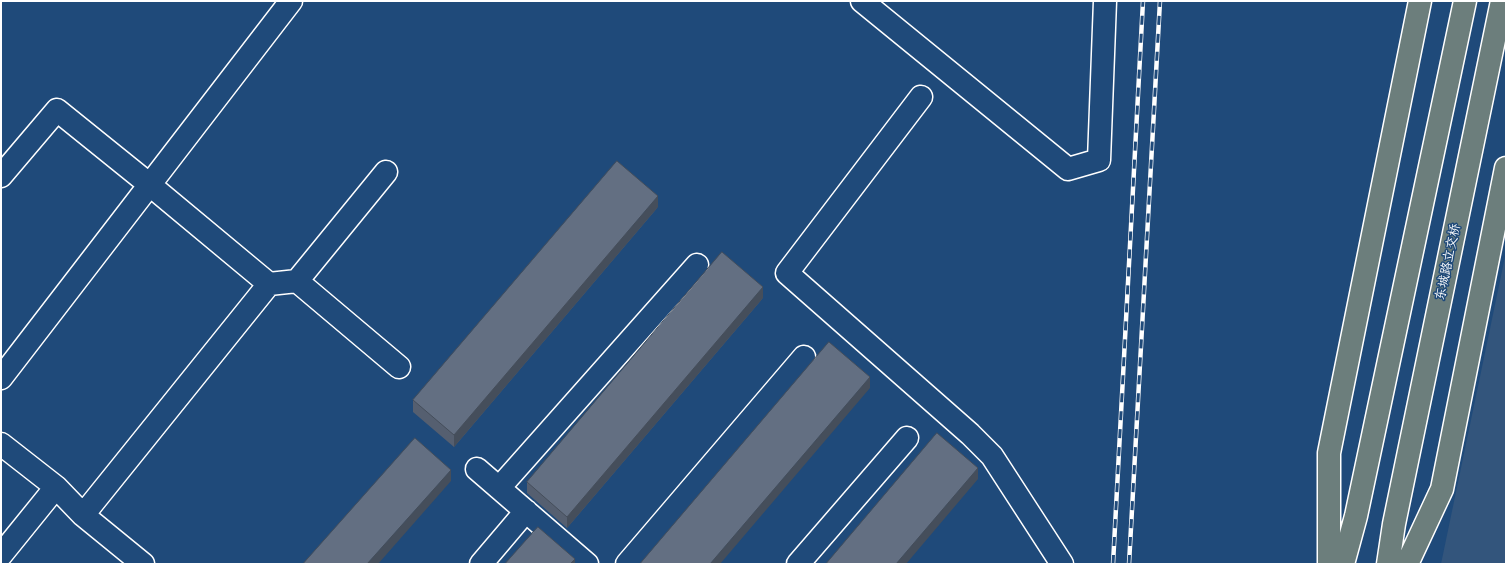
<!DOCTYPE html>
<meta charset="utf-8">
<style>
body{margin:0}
#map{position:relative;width:1507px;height:565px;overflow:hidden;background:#1f4a7a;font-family:Delius,sans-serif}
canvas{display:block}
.frame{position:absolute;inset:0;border:2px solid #fff;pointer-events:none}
</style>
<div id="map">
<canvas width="1507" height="565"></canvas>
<div class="frame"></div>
</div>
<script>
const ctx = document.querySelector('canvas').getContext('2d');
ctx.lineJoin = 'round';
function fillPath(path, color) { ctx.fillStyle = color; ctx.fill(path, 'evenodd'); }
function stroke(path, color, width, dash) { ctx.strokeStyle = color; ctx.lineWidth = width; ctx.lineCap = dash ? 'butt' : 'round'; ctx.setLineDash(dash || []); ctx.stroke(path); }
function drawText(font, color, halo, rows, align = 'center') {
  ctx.font = font + ' Delius,"LXGW WenKai TC",sans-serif'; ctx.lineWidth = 3; ctx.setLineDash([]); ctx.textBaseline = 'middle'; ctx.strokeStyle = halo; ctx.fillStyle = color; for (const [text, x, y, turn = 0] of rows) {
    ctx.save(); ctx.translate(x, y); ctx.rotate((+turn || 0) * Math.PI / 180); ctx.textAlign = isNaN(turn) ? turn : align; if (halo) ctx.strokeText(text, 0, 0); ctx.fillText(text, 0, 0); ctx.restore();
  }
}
const built = new Path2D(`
 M1506 252V564H1441Z`);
const minor = new Path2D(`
 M862 1 1068 169 1099 160 1105 1
 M921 97 787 273 970 434 992 456 1062 564
 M1 176 57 110 150 185 269 284
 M297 281 399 367
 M1 378 291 1
 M1 444 56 487 83 515 143 564
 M477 469 587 564
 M499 488 697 265
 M83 515 269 284 297 281 386 172
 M1 555 56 487
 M481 564 526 511
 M627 564 804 357
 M798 564 907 438`);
const major = new Path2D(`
 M1329 564V453L1420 1
 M1343 564 1356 516 1465 1
 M1388 564 1394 524 1502 1
 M1407 564 1442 489 1506 168`);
const rail = new Path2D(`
 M1113 564 1143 1
 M1129 564 1160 1`);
const wall = new Path2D(`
 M658 207 454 447 413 412V400Z
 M763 298 567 528 527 493V482Z`);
const shadedWall = new Path2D(`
 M658 196V207L454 447V435Z
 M763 287V298L567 528V517Z
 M870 377V388L720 564H710Z
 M978 468V479L906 564H896Z
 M451 470V481L378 564H367Z
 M575 559V564H570Z`);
const building = new Path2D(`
 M617 161 658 196 454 435 413 400Z
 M722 252 763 287 567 517 527 482Z
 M829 342 870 377 710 564H640Z
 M937 433 978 468 896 564H826Z
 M415 438 451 470 367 564H303Z
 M538 527 575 559 570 564H505Z`);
const streetNames = [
 ["东城路立交桥",1448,262,-78]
];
fillPath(built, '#33557c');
stroke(minor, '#fff', 25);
stroke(major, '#fff', 25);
stroke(minor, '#1f4a7a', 22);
stroke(major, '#6c7e7c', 22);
stroke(rail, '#fff', 4.5);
stroke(rail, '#1f4a7a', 3, [9]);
fillPath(wall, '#555f70');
fillPath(shadedWall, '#454e5b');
fillPath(building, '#636f82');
stroke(building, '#454e5b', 1);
drawText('13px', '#fff', '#1f4a7a', streetNames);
</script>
